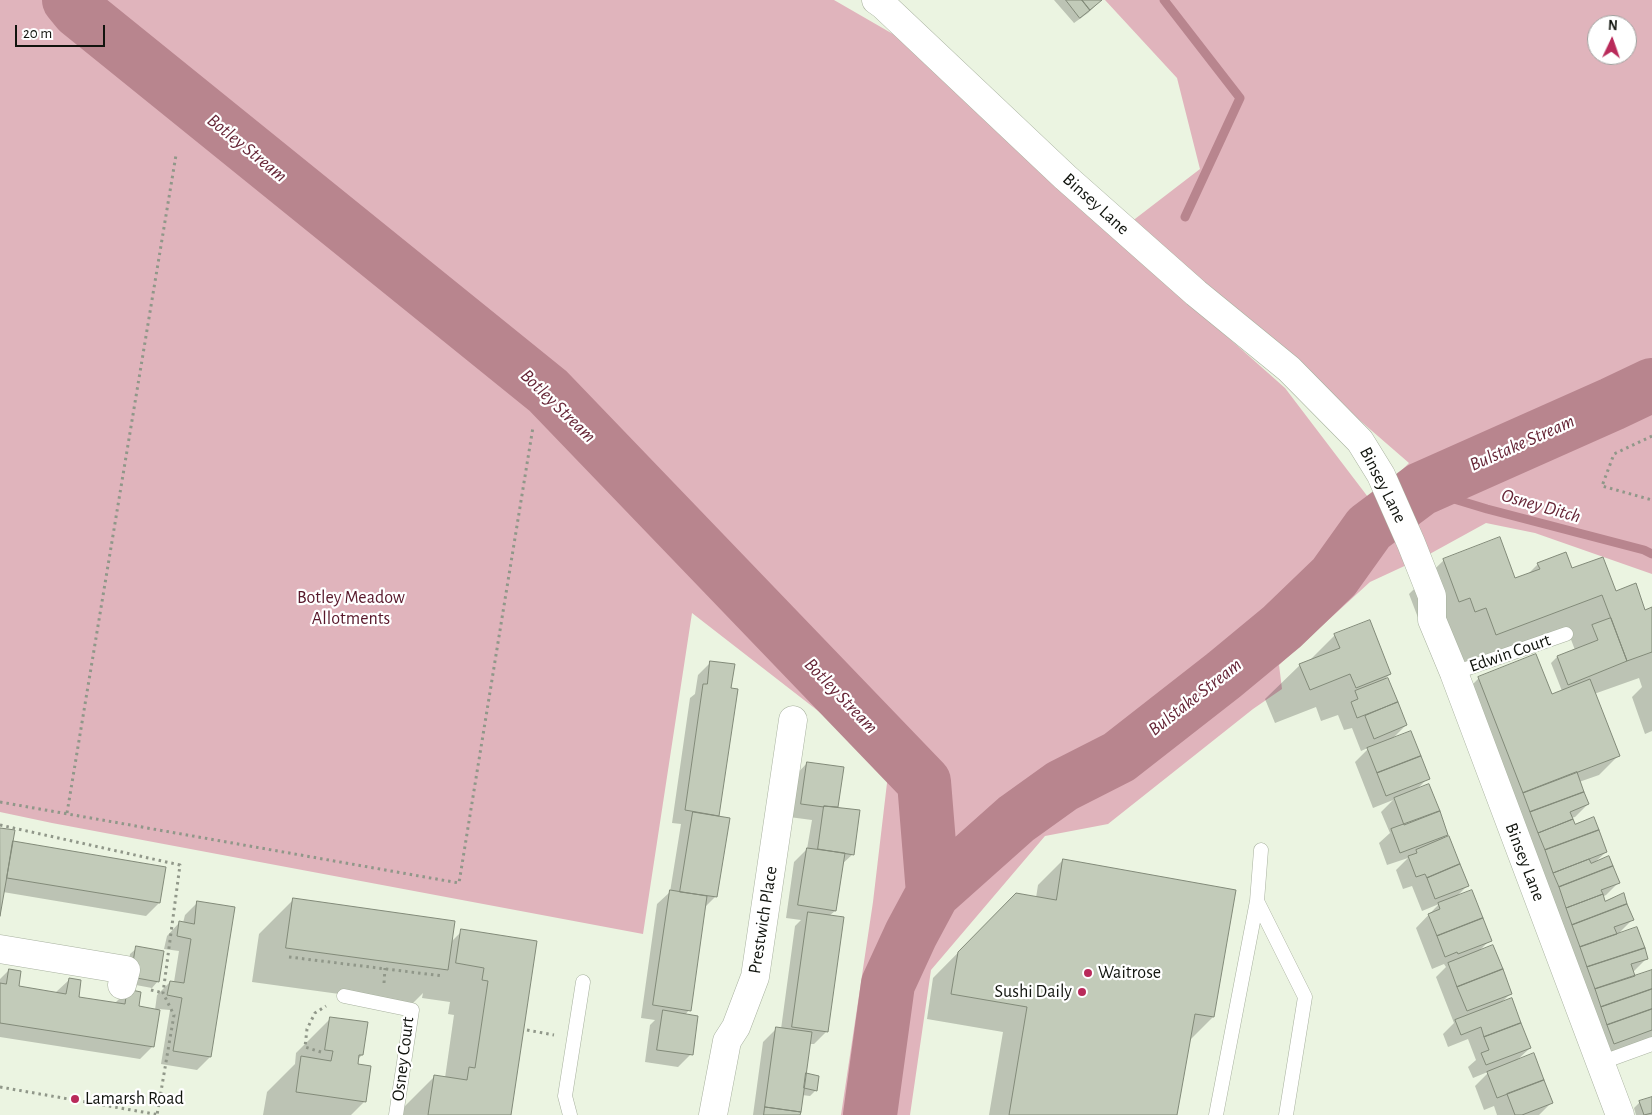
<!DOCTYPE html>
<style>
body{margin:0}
#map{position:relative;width:1652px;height:1115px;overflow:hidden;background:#ebf4e1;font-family:"Alegreya Sans",sans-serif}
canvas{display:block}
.north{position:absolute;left:1587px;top:15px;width:50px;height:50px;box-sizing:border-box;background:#fff;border:1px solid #a0a19f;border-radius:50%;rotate:3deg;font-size:14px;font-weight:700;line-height:20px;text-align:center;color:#11140e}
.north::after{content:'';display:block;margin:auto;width:18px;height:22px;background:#b92a5a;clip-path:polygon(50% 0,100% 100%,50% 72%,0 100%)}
.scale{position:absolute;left:15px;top:25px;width:90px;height:22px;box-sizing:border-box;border:2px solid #11140e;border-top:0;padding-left:6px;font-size:15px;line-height:18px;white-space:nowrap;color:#11140e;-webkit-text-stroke:4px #fff;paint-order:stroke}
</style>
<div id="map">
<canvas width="1652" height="1115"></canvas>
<div class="north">N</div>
<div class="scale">20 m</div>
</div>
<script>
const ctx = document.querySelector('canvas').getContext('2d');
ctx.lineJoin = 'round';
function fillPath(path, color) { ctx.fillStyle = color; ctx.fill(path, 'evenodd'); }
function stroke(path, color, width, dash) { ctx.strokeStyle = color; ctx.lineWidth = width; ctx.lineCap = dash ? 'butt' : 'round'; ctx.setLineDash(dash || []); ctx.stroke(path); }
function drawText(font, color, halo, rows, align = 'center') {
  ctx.font = font + ' "Alegreya Sans",sans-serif'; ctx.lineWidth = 4.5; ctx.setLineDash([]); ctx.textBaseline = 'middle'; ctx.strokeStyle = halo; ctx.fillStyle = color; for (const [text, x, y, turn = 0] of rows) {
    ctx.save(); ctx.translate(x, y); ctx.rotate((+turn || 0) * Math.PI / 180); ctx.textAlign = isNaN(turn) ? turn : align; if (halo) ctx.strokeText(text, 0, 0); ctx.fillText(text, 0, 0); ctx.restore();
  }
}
const green = new Path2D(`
 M0 0H834L905 41 1134 254 1285 388 1371 501 1409 463 1131 222 1200 169 1177 78 1105 0H1652V574L1535 533 1486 523 1426 556 1370 582 1279 665 1282 689 1253 709 1108 824 1045 836 931 970 910 1115H841L873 902 889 766 692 613 643 934 52 823 0 812ZM1597 25H1627V55H1597Z`);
const shadow = new Path2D(`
 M1054 0H1101L1088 13 1074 23Z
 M1444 560 1515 579 1528 574 1538 564 1572 570 1615 592 1645 611 1652 609V731L1645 734 1632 697 1642 687 1639 678 1594 694 1618 756 1599 775 1579 782 1588 804 1575 817 1571 818 1574 826 1606 852 1594 863 1619 882 1606 895 1602 897 1605 902 1633 919 1616 936 1647 958 1633 972 1634 977 1652 973V1037L1601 1056 1460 697 1479 678 1551 696 1562 691 1551 663 1557 657 1575 650 1567 629 1461 669 1425 636 1409 594Z
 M1335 635 1390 674 1382 682 1388 679 1406 725 1391 740 1428 778 1416 790 1447 835 1441 841 1467 886 1455 898 1490 940 1478 952 1511 993 1500 1004 1530 1048 1515 1062 1552 1102 1539 1115H1497L1494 1106 1484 1110 1475 1086 1490 1071 1473 1078 1468 1067 1476 1060 1468 1039 1448 1047 1443 1034 1454 1023 1436 977 1446 967 1444 964 1432 969 1416 928 1439 904 1422 911 1412 886 1403 889 1396 870 1408 858 1387 865 1379 843 1390 833 1381 812 1393 800 1373 808 1355 762 1370 747 1361 751 1352 728 1344 730 1338 715 1321 721 1316 707 1275 723 1265 699 1300 665 1309 661Z
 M711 662 730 689 737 690 718 817 716 896 704 908 689 1010 685 1015 691 1054 678 1067 645 1062 650 1025 655 1020 641 1018 657 904 670 892 681 824 672 823 690 698 695 694 698 675Z
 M807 763 843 769 837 808 853 854 841 865 835 911 829 916 827 1031 814 1044H809L804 1077 816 1090 810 1096 802 1095 799 1115H753L763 1042 776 1029H781L795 926 801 920 786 918 794 862 807 849 812 820 789 817 795 776Z
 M0 829 12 842 159 903 146 916 3 892 0 910Z
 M1063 860 1213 1017 1189 1041 1175 1115H989L1003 1032 927 1019 933 978 1016 894 1036 898 1038 885Z
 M293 900 451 942 462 931 535 942 509 1115H400V1111L435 1076 445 1078 454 1015 448 1014 450 1002 422 998 423 993 412 1004 252 982 259 934Z
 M198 902 210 1057 197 1070 161 1064 170 1010 159 1009 153 1046 140 1059 0 1037V979L9 970 18 987 55 993 69 980 78 998 114 1004 127 991 137 1007 155 1010 157 995 170 982H174L179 951 164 949 167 936 179 923H183L185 915Z
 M137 948 158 981 152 988 125 983 130 954Z
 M331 1018 362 1055 357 1060 356 1065 369 1067 364 1102 351 1115H263L267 1092 295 1064 296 1053Z
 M1652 1098V1115H1636L1634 1108 1640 1102Z`);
const stream = new Path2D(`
 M1164 0 1240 98 1185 217
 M1421 489 1487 509 1644 550 1652 554`);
const river = new Path2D(`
 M69 0 78 11 548 391 924 782 933 893
 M870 1115 888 984 911 934 933 893 1016 819 1062 786 1119 757 1224 675 1282 627 1334 577 1369 528 1421 489 1612 404 1652 385`);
const building = new Path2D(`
 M1066 0H1082L1090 10 1080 18Z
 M1082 0H1102L1090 10Z
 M1500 537 1515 578 1540 569 1537 563 1566 552 1572 568 1603 557 1616 591 1636 583 1645 610 1652 607V652L1627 661 1602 595 1496 635 1486 608 1475 612 1470 598 1459 602 1443 559Z
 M1611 618 1627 661 1568 685 1557 656 1598 640 1592 625Z
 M1370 620 1391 674 1356 688 1350 674 1310 690 1299 664 1340 648 1334 634Z
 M1536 654 1552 694 1590 679 1620 756 1523 793 1478 677Z
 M710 661 735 664 731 688 738 689 719 816 685 810 703 684H707Z
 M1388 678 1398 702 1357 718 1351 702 1358 699 1355 691Z
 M1398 702 1407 725 1374 739 1365 716Z
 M1411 731 1421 756 1377 773 1367 748Z
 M1421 756 1430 779 1386 796 1377 773Z
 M807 762 844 767 838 807 824 806V807L801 804Z
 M1577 772 1584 792 1530 812 1523 793Z
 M1429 784 1440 811 1404 825 1394 798Z
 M1584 792 1589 804 1570 812 1573 819 1538 833 1530 812Z
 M824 806 860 810 854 855 818 849Z
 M1440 811 1448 835 1400 853 1391 829Z
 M693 812 730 818 717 897 680 892Z
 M1594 817 1599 830 1545 850 1538 833 1573 819 1575 824Z
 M0 828 15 830 0 916Z
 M1599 830 1607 852 1553 873 1545 850Z
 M1449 836 1460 864 1427 878 1425 874 1416 877 1408 856 1417 853 1416 850Z
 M13 841 166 867 160 903 7 878Z
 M807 848 845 853 836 911 798 905Z
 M1609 856 1613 866 1559 887 1553 873 1589 859 1591 863Z
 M1063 859 1236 890 1214 1017 1195 1014 1177 1115H1009L1027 1007 951 994 958 952 1016 893 1056 900Z
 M1460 864 1469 886 1435 899 1427 878Z
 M1613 866 1620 883 1601 890 1603 894 1566 908 1559 887Z
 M670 890 707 896 691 1011 653 1005Z
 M1472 890 1483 918 1437 936 1428 914 1440 909 1438 903Z
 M1624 893 1627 904 1572 925 1566 908 1603 894 1605 901Z
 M293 898 455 921 448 970 286 948Z
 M197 901 235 907 211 1057 173 1051 182 998 167 995 170 981 184 983 191 939 177 936 179 921 194 924Z
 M1627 904 1634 920 1614 927 1617 934 1580 947 1572 925Z
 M808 912 844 917 828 1032 792 1027Z
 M1483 918 1492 941 1458 954 1457 952 1445 957 1437 936Z
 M1637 927 1645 948 1587 967 1580 947Z
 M461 929 537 941 511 1115H428L434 1075 467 1080 469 1067 475 1068 488 981 482 980 484 968 456 963Z
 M1493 945 1503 969 1457 987 1448 963Z
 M136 946 164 951 159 982 131 977Z
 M1645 948 1648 959 1631 964 1635 976 1595 989 1587 967Z
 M9 969 21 971 19 986 66 994 69 978 81 980 79 997 125 1004 127 989 141 992 139 1006 160 1010 154 1047 0 1023V983L6 984Z
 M1503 969 1512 994 1467 1011 1457 987Z
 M1652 970V989L1601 1007 1595 989Z
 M1652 989V1009L1607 1025 1601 1007Z
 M1512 998 1521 1023 1484 1037 1481 1027 1461 1035 1455 1020Z
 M1652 1009V1030L1614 1044 1607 1025Z
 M663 1010 698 1016 693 1055 657 1050Z
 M330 1017 368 1022 363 1055H359L358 1064 371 1066 366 1102 296 1092 301 1056 331 1061 333 1051 325 1050Z
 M1521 1023 1531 1048 1486 1065 1481 1053 1489 1050 1484 1037Z
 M776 1027 812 1032 801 1112 765 1107Z
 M1534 1053 1544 1080 1497 1098 1487 1072Z
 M806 1073 819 1076 817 1091 804 1088Z
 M1544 1080 1553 1103 1522 1115H1515L1507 1094Z
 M1652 1097V1113L1644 1115 1639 1101Z
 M765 1107 801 1112 800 1115H764Z`);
const path = new Path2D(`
 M1652 436 1614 454 1602 486 1652 500
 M0 802 459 883 533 427
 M67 813 176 155
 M0 825 180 865 163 993 174 1015 157 1115
 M289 957 443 976
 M384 983 385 968
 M151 990 163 993
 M527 1030 554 1035
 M321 1052 305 1047 307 1029 315 1013 326 1006
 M0 1087 160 1115`);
const lane = new Path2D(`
 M1454 673 1566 634
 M1257 901 1305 997 1286 1115
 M344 996 412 1010 396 1115
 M1600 1063 1652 1044
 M570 1115 565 1096 583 982
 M1216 1115 1257 901 1261 850`);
const street = new Path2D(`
 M876 0 883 5 1065 177 1196 293 1289 369 1360 441 1381 475 1411 543 1432 596V620L1454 673 1620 1115
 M0 949 126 970 122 985
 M713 1115 727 1041 736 1027 755 977 793 720`);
const markers = [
 [1088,973,5,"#b92a5a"],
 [1082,992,5,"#b92a5a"],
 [75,1099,5,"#b92a5a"]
];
const streetNames = [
 ["Binsey Lane",1096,204,42],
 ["Binsey Lane",1383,485,63],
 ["Edwin Court",1510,653,-19],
 ["Binsey Lane",1525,862,69],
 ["Prestwich Place",763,920,-81],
 ["Osney Court",403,1059,-83]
];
const parkNames = [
 ["Botley Meadow",351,598],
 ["Allotments",351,619]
];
const poiNames = [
 ["Waitrose",1098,973],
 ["Sushi Daily",1072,992,"right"],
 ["Lamarsh Road",85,1099]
];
const waterNames = [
 ["Botley Stream",247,148,39],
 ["Botley Stream",558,406,44],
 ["Bulstake Stream",1522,443,-24],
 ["Osney Ditch",1541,506,16],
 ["Botley Stream",841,696,46],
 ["Bulstake Stream",1195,697,-38]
];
fillPath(green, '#e0b4bc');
fillPath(shadow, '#0003');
stroke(stream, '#b8858e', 9);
stroke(river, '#b8858e', 54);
fillPath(building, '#c2cbb9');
stroke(building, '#828a79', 1);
stroke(lane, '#a8b19f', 15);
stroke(street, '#a8b19f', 29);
stroke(path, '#909789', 3, [2.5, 4]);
stroke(lane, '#fff', 14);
stroke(street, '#fff', 28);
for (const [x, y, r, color] of markers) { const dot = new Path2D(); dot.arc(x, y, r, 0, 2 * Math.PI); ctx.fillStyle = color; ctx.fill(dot); stroke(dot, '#fff', 2); }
drawText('18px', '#11140e', '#fff', streetNames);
drawText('18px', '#58182b', '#fff', parkNames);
drawText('18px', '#11140e', '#fff', poiNames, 'left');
drawText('italic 19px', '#662536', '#fff', waterNames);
</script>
